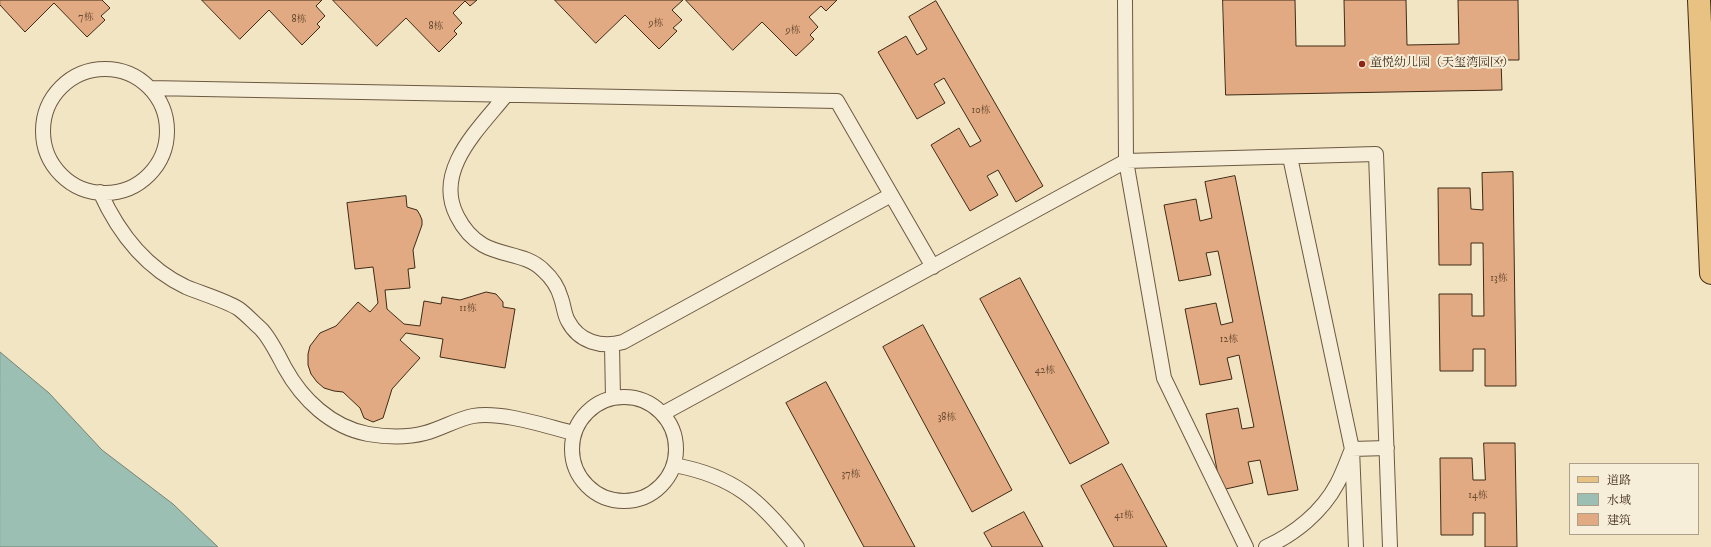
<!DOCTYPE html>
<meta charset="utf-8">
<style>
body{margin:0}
#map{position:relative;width:1711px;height:547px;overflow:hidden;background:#f1e5c4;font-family:"IM FELL DW Pica","Noto Serif SC",serif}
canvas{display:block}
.legend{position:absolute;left:1569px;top:463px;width:130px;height:72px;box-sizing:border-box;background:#f6eed9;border:1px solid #ada08b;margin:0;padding:5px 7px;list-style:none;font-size:12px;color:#3f2a15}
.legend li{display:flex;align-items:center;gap:8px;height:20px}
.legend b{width:20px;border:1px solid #ada08b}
</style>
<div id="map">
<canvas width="1711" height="547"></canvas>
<ul class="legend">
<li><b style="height:5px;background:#e8c282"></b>道路</li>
<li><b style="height:11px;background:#9bbfb3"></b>水域</li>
<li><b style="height:11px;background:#e2aa83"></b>建筑</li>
</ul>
</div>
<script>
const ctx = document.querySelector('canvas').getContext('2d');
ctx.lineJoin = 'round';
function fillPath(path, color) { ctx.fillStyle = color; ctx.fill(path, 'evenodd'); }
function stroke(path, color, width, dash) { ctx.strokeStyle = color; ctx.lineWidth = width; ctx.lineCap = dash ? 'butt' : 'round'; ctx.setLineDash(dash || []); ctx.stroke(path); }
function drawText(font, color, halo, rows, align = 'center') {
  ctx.font = font + ' "IM FELL DW Pica","Noto Serif SC",serif'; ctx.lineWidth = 4; ctx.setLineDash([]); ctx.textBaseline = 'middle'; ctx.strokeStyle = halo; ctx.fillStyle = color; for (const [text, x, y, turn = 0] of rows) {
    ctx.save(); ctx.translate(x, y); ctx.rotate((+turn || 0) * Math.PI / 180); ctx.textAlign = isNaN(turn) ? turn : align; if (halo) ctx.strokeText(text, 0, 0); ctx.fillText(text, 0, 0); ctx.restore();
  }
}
const water = new Path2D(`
 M0 352 49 393 102 450 173 504 218 547H0Z`);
const building = new Path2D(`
 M0 0H102L110 8 101 16 105 20 87 37 54 3 25 32 0 5Z
 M202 0H322L316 6 325 16 317 24 320 27 302 45 269 10 240 39Z
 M333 0H477L470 6 465 1 453 13 462 23 454 31 457 34 439 52 406 18 377 46Z
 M555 0H683L672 10 682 20 673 28 677 31 659 49 625 15 596 43Z
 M686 0H837L826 11 821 6 809 17 818 27 810 35 814 39 796 56 762 22 733 50Z
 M1223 0H1295L1296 46H1345L1344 0H1406L1407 45 1459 44 1458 0H1518L1519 60H1501L1502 90 1226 95Z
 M936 1 1043 186 1016 202 998 170 987 176 998 195 970 211 931 145 959 128 970 147 981 141 944 78 934 84 945 103 917 119 878 52 906 36 917 55 927 49 909 17Z
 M1513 172 1516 386H1485V349H1473V371H1440L1439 294H1472V316H1484L1483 243H1471V265H1439L1438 188H1470L1471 209 1483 210 1482 173Z
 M1235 176 1298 490 1268 495 1260 460 1248 462 1253 483 1221 490 1206 414 1238 408 1242 429 1254 427 1239 355 1227 358 1232 379 1200 385 1185 309 1216 303 1221 325 1233 322 1218 251 1206 253 1211 275 1179 281 1164 205 1196 199 1200 221 1212 218 1205 182Z
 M406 196 407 207 417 210 420 215 422 220V225L413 250 415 268 408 269 410 288 385 290 387 309 404 324 420 326 424 301 441 304 442 297 460 300 486 292 496 294 503 302V307L515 309 505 368 440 357 443 339 406 333 400 340 420 358 392 389 383 418 373 422 364 418 360 408 343 392 334 391 324 388 317 382 311 374 308 365V354L310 346 320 333 336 326 358 302 370 312 378 303 373 267 355 269 347 203Z
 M1020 278 1109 443 1070 464 980 299Z
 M923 325 1012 490 972 512 883 347Z
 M826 382 915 547H864L786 403Z
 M1484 443H1515L1517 547H1485V513H1473V535H1441L1440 458H1472L1473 480H1485Z
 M1122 464 1167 547H1114L1081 486Z
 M1024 512 1043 547H992L984 533Z`);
const lane = new Path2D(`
 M1125 0 1126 161 1164 378 1246 547
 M43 131a62 62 0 1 1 124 0a62 62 0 1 1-124 0Z
 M150 88 837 101 933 267
 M506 95C480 128 433 170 457 216 463 228 471 238 483 245 502 256 527 254 543 270 552 278 558 287 561 298 564 306 564 314 568 321 579 342 601 348 623 342L891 195
 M1290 157 1352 449 1356 547
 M100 192C118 232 146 268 186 287 200 293 227 301 239 309 247 315 254 323 261 329 270 338 279 357 285 368 302 399 331 427 368 434 386 437 406 438 425 433 441 429 457 419 473 416 502 411 545 426 574 433
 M612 345 613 398
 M572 449a52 52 0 1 1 104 0a52 52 0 1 1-104 0Z
 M662 414 1126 161 1376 154 1390 547
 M674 465C734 476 760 500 797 547
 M1266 547C1295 534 1322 512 1337 484 1343 473 1347 461 1352 449L1387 448`);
const primary = new Path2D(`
 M1699 0 1711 273`);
const markers = [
 [1362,64,4,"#8f2418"]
];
const numberNames = [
 ["7栋",86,18],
 ["8栋",299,20],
 ["9栋",656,24],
 ["8栋",436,27],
 ["9栋",793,31],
 ["10栋",981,111],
 ["13栋",1499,279],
 ["11栋",468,309],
 ["12栋",1229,340],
 ["42栋",1045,371],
 ["38栋",947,418],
 ["37栋",851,475],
 ["14栋",1478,496],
 ["41栋",1124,516]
];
const poiNames = [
 ["童悦幼儿园（天玺湾园区）",1370,64]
];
fillPath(water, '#9bbfb3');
stroke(water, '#768374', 1);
fillPath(building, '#e2aa83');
stroke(building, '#3f2a15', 1);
stroke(lane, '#6c5941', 16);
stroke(primary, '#3f2a15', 24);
stroke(lane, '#f6eed9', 14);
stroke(primary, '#e8c282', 22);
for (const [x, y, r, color] of markers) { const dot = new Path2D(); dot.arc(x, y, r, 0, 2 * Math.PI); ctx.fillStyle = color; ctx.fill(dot); stroke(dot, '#f6eed9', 1.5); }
drawText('10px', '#684a30', null, numberNames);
drawText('12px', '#3f2a15', '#f6eed9', poiNames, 'left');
</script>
